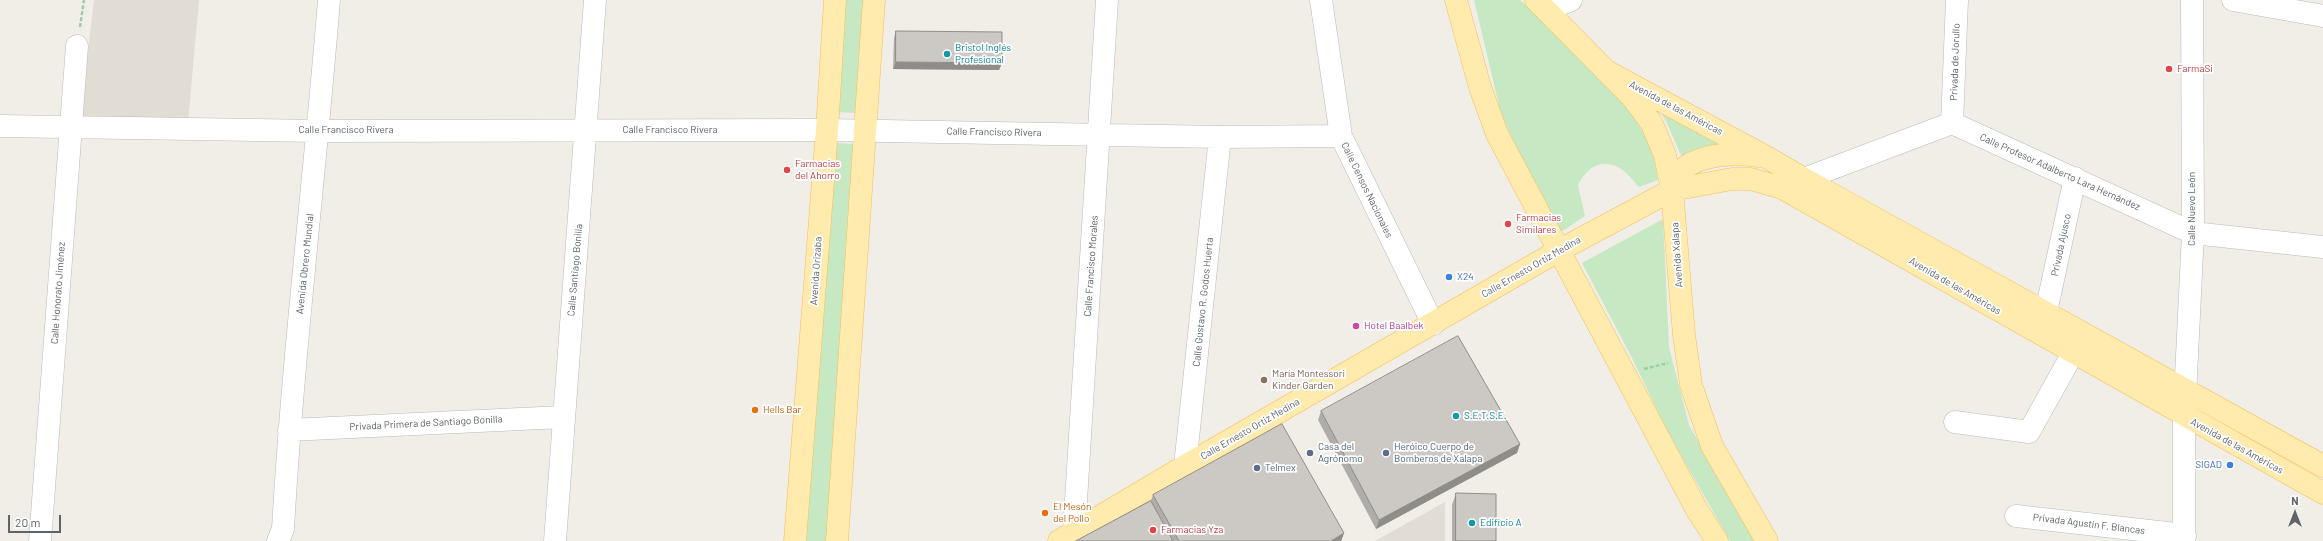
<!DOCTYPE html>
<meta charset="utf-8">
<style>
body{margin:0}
#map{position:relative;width:2323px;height:541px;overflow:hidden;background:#f1eee7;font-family:Barlow,sans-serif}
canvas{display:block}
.north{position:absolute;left:2275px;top:493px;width:40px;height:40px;-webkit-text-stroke:3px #fff;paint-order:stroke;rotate:0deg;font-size:11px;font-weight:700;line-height:16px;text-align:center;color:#5e6368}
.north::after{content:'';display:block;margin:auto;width:14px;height:18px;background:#5e6368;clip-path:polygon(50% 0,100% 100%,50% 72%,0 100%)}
.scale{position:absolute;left:8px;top:515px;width:53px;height:18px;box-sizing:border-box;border:2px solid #5e6368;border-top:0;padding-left:5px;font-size:12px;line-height:14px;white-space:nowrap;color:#5e6368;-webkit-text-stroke:3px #fff;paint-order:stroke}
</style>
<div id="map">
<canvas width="2323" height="541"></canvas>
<div class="north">N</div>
<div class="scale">20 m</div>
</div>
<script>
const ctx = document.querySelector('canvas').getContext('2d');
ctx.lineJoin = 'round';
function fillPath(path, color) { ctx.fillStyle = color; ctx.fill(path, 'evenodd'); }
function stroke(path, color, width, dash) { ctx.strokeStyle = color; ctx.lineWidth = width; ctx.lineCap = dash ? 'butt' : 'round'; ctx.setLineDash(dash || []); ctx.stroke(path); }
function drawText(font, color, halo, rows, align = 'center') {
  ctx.font = font + ' Barlow,sans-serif'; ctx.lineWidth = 3.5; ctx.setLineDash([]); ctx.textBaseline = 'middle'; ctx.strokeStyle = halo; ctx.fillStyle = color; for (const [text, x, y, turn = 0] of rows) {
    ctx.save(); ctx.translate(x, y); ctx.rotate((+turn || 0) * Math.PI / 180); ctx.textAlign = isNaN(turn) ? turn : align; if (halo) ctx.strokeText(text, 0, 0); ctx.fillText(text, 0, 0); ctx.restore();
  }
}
const education = new Path2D(`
 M94 0H199L188 122 80 119Z
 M1445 502V541H1375Z`);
const green = new Path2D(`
 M844 0H868L860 113 836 112Z
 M1474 0H1520L1581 52 1634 113 1651 143 1658 180 1639 187C1633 181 1626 171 1618 167 1598 158 1587 169 1578 185L1585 216 1561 232 1527 172 1501 114Z
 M1647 93 1729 140 1683 160 1666 121Z
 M833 143 854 144 829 541H806Z
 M1663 219 1669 347 1689 425 1756 541H1730L1667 431 1632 358 1582 263Z`);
const path = new Path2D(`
 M80 27 84 0
 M1644 369 1668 363`);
const minor = new Path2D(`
 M1321 0 1341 136 1433 324
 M2233 0 2323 16
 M1546 10 1571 0
 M1952 123 1957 0
 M0 126 319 131 827 130 1220 137 1341 136
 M1804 179 1952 123 2193 233 2323 247
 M2046 312 2075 178
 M1955 422 2029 432 2073 353
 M289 430 563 417
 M1185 466 1220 137
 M2016 516 2185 535
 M1074 533 1107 0
 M40 541 77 46
 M278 541 283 529C293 352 315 176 329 0
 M555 541 595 0
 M2184 541V417L2193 233 2192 0`);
const major = new Path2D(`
 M1456 0 1480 87 1497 134 1697 510 1717 541
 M1536 0 1633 98 1652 124 1665 155 1672 190 1684 335 1691 385 1712 446 1767 541
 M1606 71 1768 158 1804 179 2323 466
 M1672 190C1675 184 1678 175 1682 170 1701 153 1735 153 1759 156
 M795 541 827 130 835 0
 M837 541 874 0
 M1059 541 1185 466 1558 251 1672 190 1732 179H1751L1782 188 2323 493`);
const wall = new Path2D(`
 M896 31 1002 63 999 70 893 69 894 38Z
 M1321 411 1520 444 1517 453 1376 529 1318 420Z
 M1456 493 1496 541H1452V505Z
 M1153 495 1344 533 1341 541H1076L1151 501Z`);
const shadedWall = new Path2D(`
 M896 62 1002 63 999 70 893 69Z
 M1520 444 1517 453 1376 529 1379 520Z
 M1344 533 1341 541H1331Z`);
const building = new Path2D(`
 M896 31 1002 32V63L896 62Z
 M1458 336 1520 444 1379 520 1321 411Z
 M1282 424 1344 533 1331 541H1179L1153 495Z
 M1456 493 1496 494V541H1456Z
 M1151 501 1173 541H1076Z`);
const markers = [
 [947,54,4,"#0f9aa8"],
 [2169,69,4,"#e0444e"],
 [787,170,4,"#e0444e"],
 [1508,224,4,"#e0444e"],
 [1449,277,4,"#3f7fe0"],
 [1356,326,4,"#d1479c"],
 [1264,380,4,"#8d6e63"],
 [755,410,4,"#e8710a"],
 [1456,416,4,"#0f9aa8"],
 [1310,453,4,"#5c6f8a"],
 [1386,453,4,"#5c6f8a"],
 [2230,465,4,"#3f7fe0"],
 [1257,468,4,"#5c6f8a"],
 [1045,513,4,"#e8710a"],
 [1472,523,4,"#0f9aa8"],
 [1153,530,4,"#e0444e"]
];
const cultureNames = [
 ["Bristol Inglés",955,48],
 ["Profesional",955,60],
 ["S.E.T.S.E.",1464,416],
 ["Edificio A",1480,523]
];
const streetNames = [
 ["Privada de Jorullo",1955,62,-88],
 ["Avenida de las Américas",1676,108,28],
 ["Calle Francisco Rivera",346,130],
 ["Calle Francisco Rivera",670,130],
 ["Calle Francisco Rivera",994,132,1],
 ["Calle Profesor Adalberto Lara Hernández",2060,172,24],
 ["Calle Censos Nacionales",1367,190,64],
 ["Calle Nuevo León",2192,209,-90],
 ["Privada Ajusco",2061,245,-78],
 ["Avenida Xalapa",1677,255,-94],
 ["Avenida Obrero Mundial",305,264,-84],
 ["Calle Francisco Morales",1091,266,-86],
 ["Calle Ernesto Ortiz Medina",1531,267,-30],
 ["Calle Santiago Bonilla",575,270,-85],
 ["Avenida Orizaba",816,271,-86],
 ["Avenida de las Américas",1955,286,30],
 ["Calle Honorato Jiménez",58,293,-86],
 ["Calle Gustavo R. Godos Huerta",1203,302,-84],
 ["Privada Primera de Santiago Bonilla",426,423,-3],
 ["Calle Ernesto Ortiz Medina",1250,429,-30],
 ["Avenida de las Américas",2237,446,29],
 ["Privada Agustín F. Blancas",2089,524,7]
];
const healthNames = [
 ["FarmaSi",2177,69],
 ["Farmacias",795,164],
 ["del Ahorro",795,176],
 ["Farmacias",1516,218],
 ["Similares",1516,230],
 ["Farmacias Yza",1161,530]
];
const shopNames = [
 ["X24",1457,277],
 ["SIGAD",2222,465,"right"]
];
const hotelNames = [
 ["Hotel Baalbek",1364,326]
];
const educationNames = [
 ["María Montessori",1272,374],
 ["Kinder Garden",1272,386]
];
const foodNames = [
 ["Hells Bar",763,410],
 ["El Mesón",1053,507],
 ["del Pollo",1053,519]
];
const serviceNames = [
 ["Casa del",1318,447],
 ["Agrónomo",1318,459],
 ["Heróico Cuerpo de",1394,447],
 ["Bomberos de Xalapa",1394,459],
 ["Telmex",1265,468]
];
fillPath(education, '#e1ddd5');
fillPath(green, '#c6e9c3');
stroke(minor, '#b7babe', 23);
stroke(major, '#f8bd59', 23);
stroke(path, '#9ccda6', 2.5, [4, 2]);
stroke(minor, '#fff', 22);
stroke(major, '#ffebae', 22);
fillPath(wall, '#afada9');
fillPath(shadedWall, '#8f8d89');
fillPath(building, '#ccc9c4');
stroke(building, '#8f8d89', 1);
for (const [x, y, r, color] of markers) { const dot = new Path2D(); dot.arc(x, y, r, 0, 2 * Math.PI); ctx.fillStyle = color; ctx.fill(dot); stroke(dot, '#fff', 1.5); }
drawText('10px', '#0d838f', '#fff', cultureNames, 'left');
drawText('10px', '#5e6368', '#fff', streetNames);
drawText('10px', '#be3a42', '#fff', healthNames, 'left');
drawText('10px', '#366cbe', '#fff', shopNames, 'left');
drawText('10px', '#b23c85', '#fff', hotelNames, 'left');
drawText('10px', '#785e54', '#fff', educationNames, 'left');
drawText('10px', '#c56008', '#fff', foodNames, 'left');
drawText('10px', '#4e5e75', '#fff', serviceNames, 'left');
</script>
